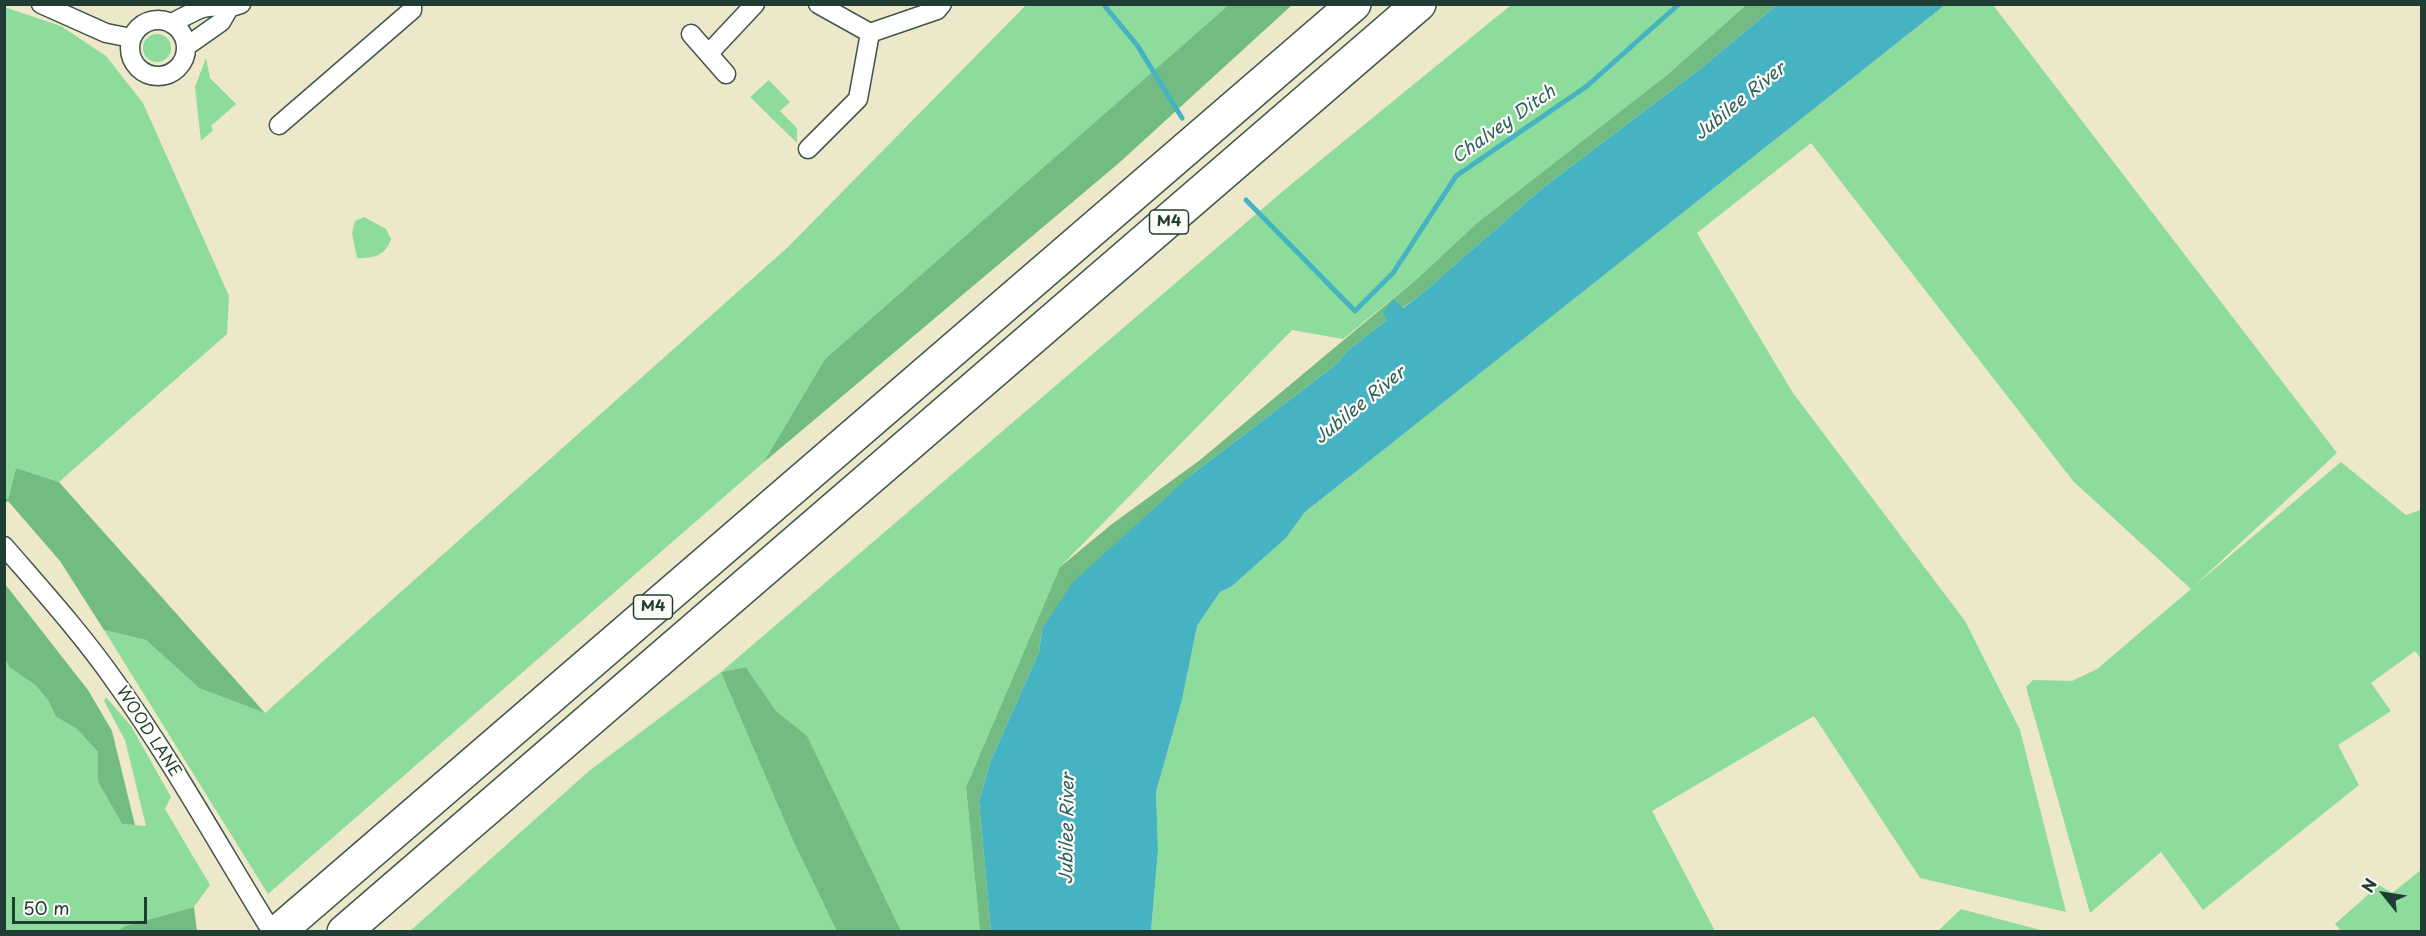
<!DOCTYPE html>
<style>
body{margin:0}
#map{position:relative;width:2426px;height:936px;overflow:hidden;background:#eee8cb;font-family:"Playpen Sans",sans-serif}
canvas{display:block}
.frame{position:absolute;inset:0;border:6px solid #1f3d34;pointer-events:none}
.north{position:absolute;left:2354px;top:864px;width:60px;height:60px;-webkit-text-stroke:4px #fdfcf7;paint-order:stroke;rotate:300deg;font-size:16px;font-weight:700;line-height:24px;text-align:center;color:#1f3d34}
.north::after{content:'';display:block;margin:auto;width:21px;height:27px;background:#1f3d34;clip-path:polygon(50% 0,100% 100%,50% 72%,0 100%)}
.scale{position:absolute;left:12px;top:897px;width:135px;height:27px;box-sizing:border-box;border:3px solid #1f3d34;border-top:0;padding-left:8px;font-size:18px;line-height:21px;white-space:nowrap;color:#1f3d34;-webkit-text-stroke:4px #fdfcf7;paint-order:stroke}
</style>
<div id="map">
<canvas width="2426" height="936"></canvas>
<div class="frame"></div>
<div class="north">N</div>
<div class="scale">50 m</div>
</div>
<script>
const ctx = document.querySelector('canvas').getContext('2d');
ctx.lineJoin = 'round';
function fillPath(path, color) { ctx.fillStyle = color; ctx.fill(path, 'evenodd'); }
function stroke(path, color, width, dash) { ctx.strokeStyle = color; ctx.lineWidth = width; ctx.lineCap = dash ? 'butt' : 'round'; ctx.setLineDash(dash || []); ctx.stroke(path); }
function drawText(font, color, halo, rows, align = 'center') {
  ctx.font = font + ' "Playpen Sans",sans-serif'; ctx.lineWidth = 4.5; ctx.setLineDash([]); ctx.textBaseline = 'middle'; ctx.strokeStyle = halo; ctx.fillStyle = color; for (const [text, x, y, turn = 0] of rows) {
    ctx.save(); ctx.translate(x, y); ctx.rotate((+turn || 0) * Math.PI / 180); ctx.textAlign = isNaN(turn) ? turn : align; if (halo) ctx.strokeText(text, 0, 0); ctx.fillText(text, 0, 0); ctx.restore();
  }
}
const green = new Path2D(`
 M1026 5H1230L825 359 763 463 268 894 104 630 146 640 199 688 265 713 788 247Z
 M1511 5H1746L1667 75 1477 223 1418 278 1343 339 1292 330 1060 567 966 787 980 931H901L807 737 776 711 746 667 721 672 839 931 409 932 589 771 721 672 1289 186Z
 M1945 5H1993L2337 453 2193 587 2341 462 2406 515 2420 510 2421 512V659L2415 651 2371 683 2391 711 2338 745 2359 785 2203 910 2161 852 2090 913 2026 687 2033 680 2072 681 2097 669 2191 589 2073 481 1811 143 1697 233 1793 393 1965 621 2020 730 2066 912 1920 878 1814 716 1652 811 1715 931 1151 932 1158 851 1156 792 1182 700 1197 626 1220 592 1231 587 1286 538 1305 512Z
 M4 7 61 26 106 56 143 103 229 296 227 334 59 482 16 468 8 500 4 497Z
 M143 48a14 14 0 1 1 28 0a14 14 0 1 1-28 0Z
 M206 58 210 78 236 104 211 126 213 130 201 141 195 87Z
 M769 80 790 102 780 111 797 128V143L750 97Z
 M364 217 386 229 391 239C385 256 374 258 357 258L352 233 355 221Z
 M4 655 9 667 35 685 48 700 56 717 76 728 98 752V782L122 824 146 826 125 740 104 701 106 697 131 726 171 797 165 809 210 885 194 907 125 926 118 931H5Z
 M2421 870V931H2341L2335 924 2379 885 2392 893Z
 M1961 909 2044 931H1938Z`);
const forest = new Path2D(`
 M1230 4 1292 5 1119 163 763 463 825 359Z
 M1746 5H1777L1700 69 1544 187 1418 297 1402 308 1393 300 1387 320 1347 351 1338 363 1191 475 1042 629 1039 652 991 760 979 801 991 931H980L966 787 1060 567 1112 524 1200 460 1418 278 1477 223 1667 75Z
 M16 468 59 482 265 713 199 688 146 640 104 630 60 561 8 501 5 503V497L8 500Z
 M5 584 88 690 112 731 135 825 122 824 98 782V752L76 728 56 717 48 700 35 685 9 667 4 655Z
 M746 667 776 711 807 736 901 931H837L793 840 721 672Z
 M194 907 197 931H118L125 926Z`);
const water = new Path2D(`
 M1777 5H1945L1305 512 1286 538 1231 587 1220 592 1197 626 1182 700 1156 792 1158 851 1151 931H991L979 801 991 760 1039 652 1042 629 1073 582 1191 475 1338 363 1347 351 1387 320 1383 313 1393 299 1403 308 1418 297 1544 187 1700 69Z`);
const stream = new Path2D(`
 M1103 4 1137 45 1182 118
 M1246 200 1355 311 1393 273 1456 176 1587 86 1679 4`);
const street = new Path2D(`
 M41 4 106 33 131 38
 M818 4 870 33
 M130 48a28 28 0 1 1 56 0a28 28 0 1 1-56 0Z
 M172 23C182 18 192 12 203 8 217 4 224 11 241 4
 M691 34 726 74
 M187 46 221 22 228 10
 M709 53 755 4
 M279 125 412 10V4
 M808 149 858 99 870 33 937 10 942 4
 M4 546C42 590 81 633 114 680 172 760 220 848 272 932`);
const highway = new Path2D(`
 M278 932 1354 4
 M344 932 1419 4`);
const shields = [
 [1169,222,39],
 [653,607,39]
];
const shieldNames = [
 ["M4",1169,222],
 ["M4",653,607]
];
const streetNames = [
 ["WOOD LANE",148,732,57]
];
const waterNames = [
 ["Jubilee River",1740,102,-39],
 ["Chalvey Ditch",1504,125,-35],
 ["Jubilee River",1360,406,-39],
 ["Jubilee River",1068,829,-89]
];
fillPath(green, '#8ddc9b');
fillPath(forest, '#72bc83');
fillPath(water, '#46b3c3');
stroke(stream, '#46b3c3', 5);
stroke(street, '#3e574b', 21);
stroke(highway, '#3e574b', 36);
stroke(street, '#fff', 18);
stroke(highway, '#fff', 33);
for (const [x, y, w] of shields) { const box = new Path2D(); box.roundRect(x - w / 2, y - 12, w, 24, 4.5); ctx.fillStyle = '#fdfcf7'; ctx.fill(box); stroke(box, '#1f3d34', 1.5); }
drawText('bold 15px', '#1f3d34', null, shieldNames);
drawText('16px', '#1f3d34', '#fdfcf7', streetNames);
drawText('italic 18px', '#2b605f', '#fdfcf7', waterNames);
</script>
